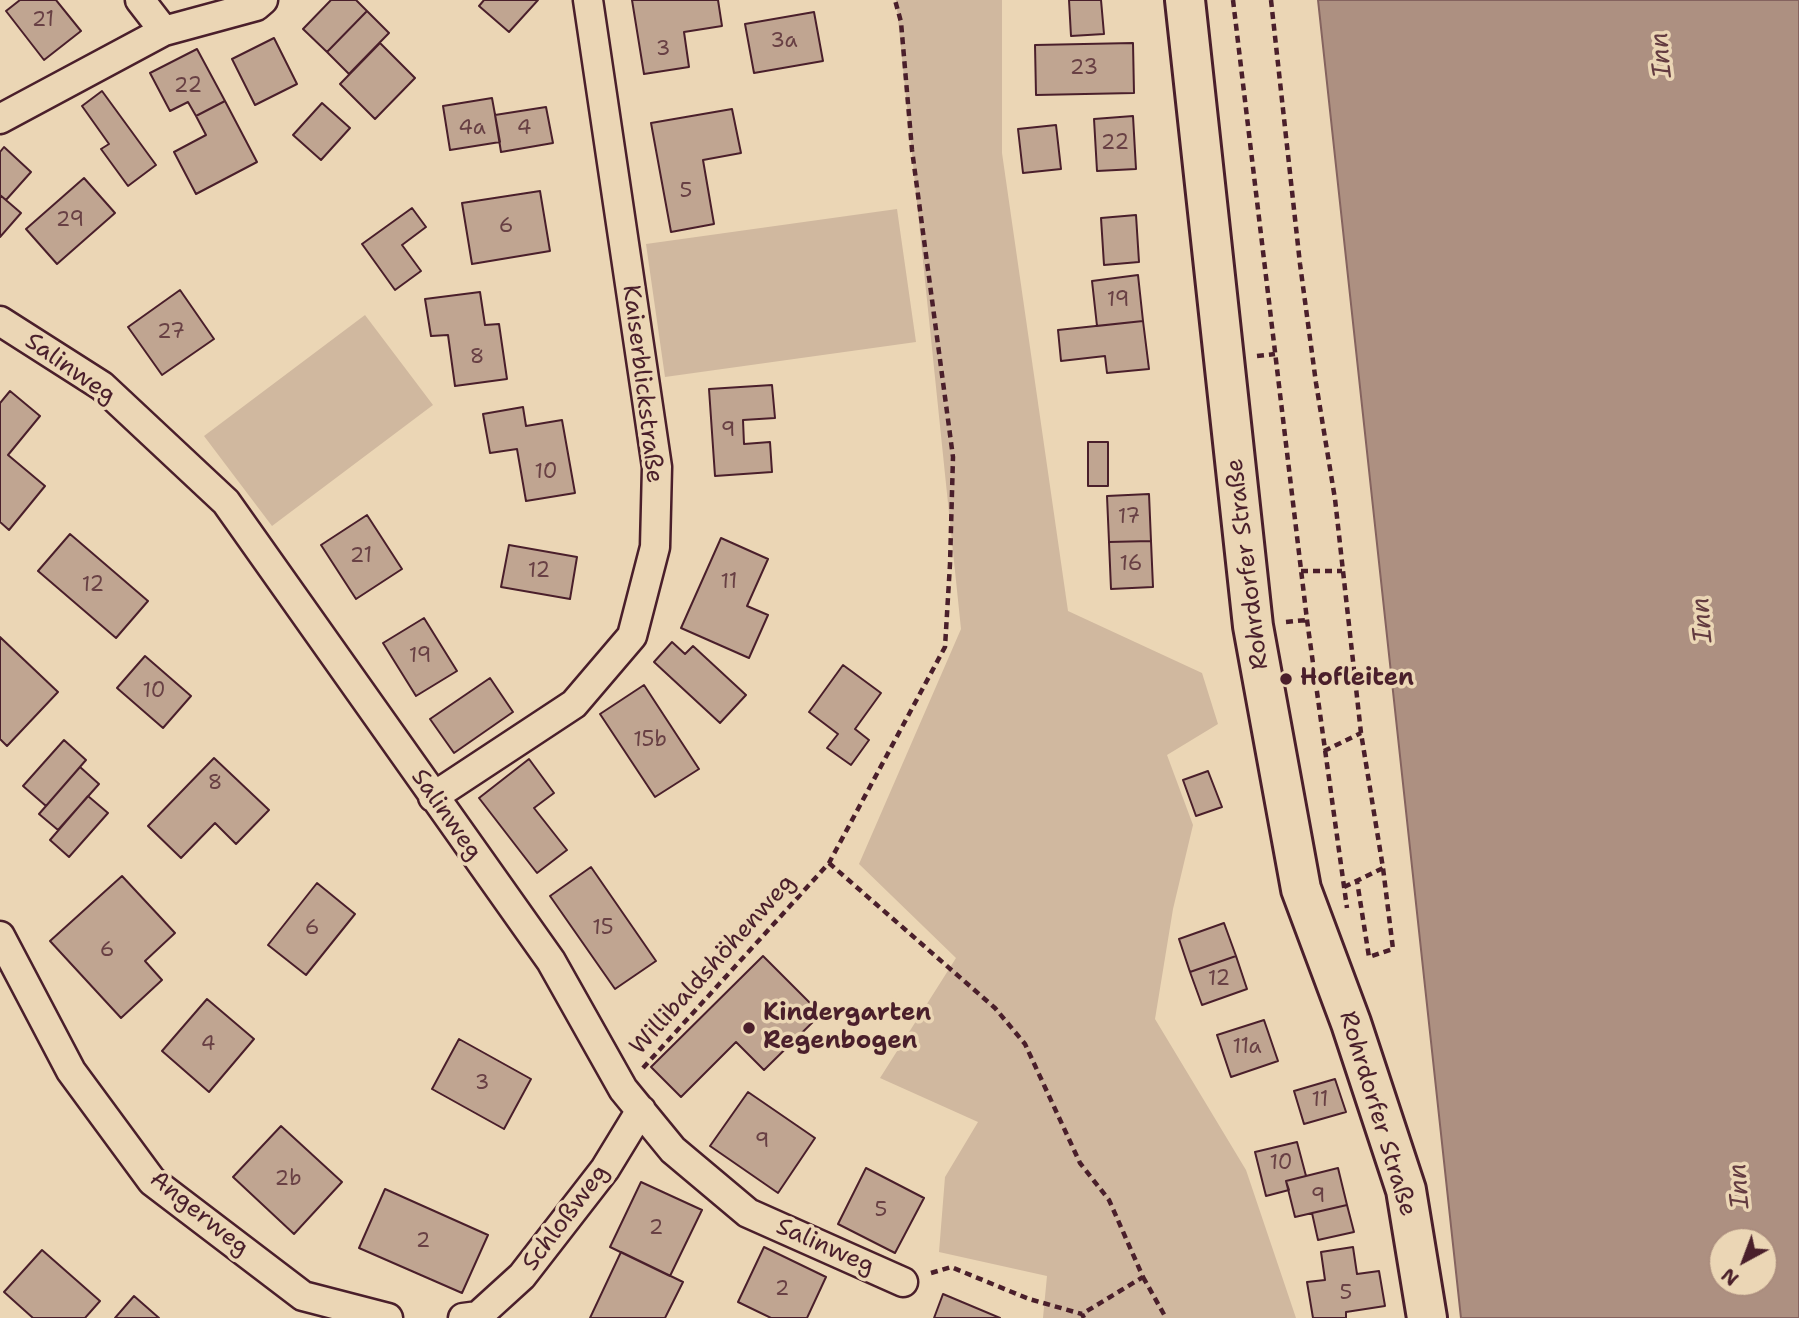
<!DOCTYPE html>
<meta charset="utf-8">
<style>
body{margin:0}
#map{position:relative;width:1799px;height:1318px;overflow:hidden;background:#ebd6b5;font-family:"Shantell Sans",sans-serif}
canvas{display:block}
.north{position:absolute;left:1708px;top:1227px;width:70px;height:70px;box-sizing:border-box;background:#ebd6b5;border:2px solid #ab8d7e;border-radius:50%;rotate:221deg;font-size:19px;font-weight:700;line-height:28px;text-align:center;color:#4a1f2b}
.north::after{content:'';display:block;margin:auto;width:24px;height:32px;background:#4a1f2b;clip-path:polygon(50% 0,100% 100%,50% 72%,0 100%)}
</style>
<div id="map">
<canvas width="1799" height="1318"></canvas>
<div class="north">N</div>
</div>
<script>
const ctx = document.querySelector('canvas').getContext('2d');
ctx.lineJoin = 'round';
function fillPath(path, color) { ctx.fillStyle = color; ctx.fill(path, 'evenodd'); }
function stroke(path, color, width, dash) { ctx.strokeStyle = color; ctx.lineWidth = width; ctx.lineCap = dash ? 'butt' : 'round'; ctx.setLineDash(dash || []); ctx.stroke(path); }
function drawText(font, color, halo, rows, align = 'center') {
  ctx.font = font + ' "Shantell Sans",sans-serif'; ctx.lineWidth = 7; ctx.setLineDash([]); ctx.textBaseline = 'middle'; ctx.strokeStyle = halo; ctx.fillStyle = color; for (const [text, x, y, turn = 0] of rows) {
    ctx.save(); ctx.translate(x, y); ctx.rotate((+turn || 0) * Math.PI / 180); ctx.textAlign = isNaN(turn) ? turn : align; if (halo) ctx.strokeText(text, 0, 0); ctx.fillText(text, 0, 0); ctx.restore();
  }
}
const green = new Path2D(`
 M896 0H1002V153L1068 611 1202 673 1218 724 1167 755 1193 825 1173 909 1155 1019 1246 1170 1296 1318H1043L1047 1276 939 1252 945 1177 978 1122 880 1078 956 958 859 864 961 629Z
 M897 209 916 342 665 377 646 244Z
 M365 315 433 405 272 526 204 436Z`);
const water = new Path2D(`
 M1318 0H1799V1318H1461ZM1722 1241H1764V1283H1722Z`);
const building = new Path2D(`
 M20 0H56L81 31 44 60 6 11Z
 M331 0H356L367 11 327 52 303 29Z
 M484 0H538L509 32 479 6Z
 M632 0H718L722 26 684 32 689 67 644 74Z
 M1069 0H1101L1104 34 1071 36Z
 M367 11 389 33 349 74 327 52Z
 M814 12 823 61 754 73 745 24Z
 M274 38 297 84 255 105 232 59Z
 M380 43 415 78 375 119 340 84Z
 M1133 43 1134 93 1036 95 1035 45Z
 M197 49 225 101 196 116 188 102 170 111 150 73Z
 M102 91 156 165 128 186 101 149 109 144 82 106Z
 M492 98 500 142 450 150 443 106Z
 M225 101 257 162 196 194 174 152 206 135 196 116Z
 M322 103 350 128 321 160 293 135Z
 M546 107 553 143 501 152 495 115Z
 M732 109 741 153 703 160 714 224 671 232 651 123Z
 M1133 116 1136 169 1097 171 1094 119Z
 M1056 125 1061 169 1023 173 1018 129Z
 M4 147 31 172 6 200 0 195V152Z
 M84 178 115 213 57 264 26 229Z
 M540 191 550 251 472 264 462 203Z
 M0 195 21 213 0 237Z
 M412 208 426 227 402 245 421 271 395 290 362 244Z
 M1136 215 1139 262 1104 265 1101 218Z
 M1138 275 1143 321 1097 326 1092 281Z
 M180 290 214 339 162 375 128 327Z
 M480 292 485 325 499 324 507 379 455 386 448 335 431 336 425 299Z
 M1143 321 1149 369 1107 373 1105 356 1061 361 1058 330Z
 M772 385 775 418 743 420 744 444 770 442 772 472 715 476 709 389Z
 M10 391 40 416 8 455 45 486 9 530 0 522V403Z
 M523 407 526 426 562 420 575 493 526 501 517 449 490 453 483 414Z
 M1088 442H1108V486H1088Z
 M1149 494 1151 541 1109 542 1107 496Z
 M367 515 402 569 356 599 321 545Z
 M70 534 148 601 116 638 38 571Z
 M721 538 768 559 747 606 768 615 749 658 681 628Z
 M1151 541 1153 587 1111 589 1109 542Z
 M509 545 577 557 570 599 501 587Z
 M424 618 457 671 416 696 383 643Z
 M0 637 58 692 7 746 0 739Z
 M672 642 685 654 693 646 746 695 720 723 654 662Z
 M145 656 191 696 163 728 117 688Z
 M843 665 881 693 855 729 869 740 851 765 827 748 838 734 809 712Z
 M490 678 513 712 454 753 430 719Z
 M644 685 699 769 655 797 600 714Z
 M64 740 86 760 46 806 23 786Z
 M214 758 269 810 236 844 215 823 181 858 148 826Z
 M529 759 554 793 534 808 567 850 537 873 479 798Z
 M80 767 99 784 58 830 39 814Z
 M1208 771 1222 807 1196 816 1183 780Z
 M88 796 108 813 69 857 50 840Z
 M591 867 656 961 615 989 550 896Z
 M122 876 175 933 145 961 162 980 121 1018 50 941Z
 M317 883 355 914 306 975 268 945Z
 M1224 923 1236 956 1190 972 1179 939Z
 M763 956 821 1014 764 1070 736 1042 681 1097 651 1067Z
 M1236 956 1247 989 1202 1005 1190 972Z
 M207 999 254 1039 209 1092 162 1051Z
 M1264 1020 1278 1061 1231 1077 1217 1035Z
 M459 1039 531 1079 504 1129 432 1089Z
 M1335 1079 1346 1112 1304 1124 1294 1091Z
 M748 1092 815 1138 778 1193 710 1146Z
 M281 1126 342 1182 294 1234 233 1177Z
 M1297 1142 1306 1176 1286 1181 1289 1190 1266 1196 1255 1152Z
 M866 1168 924 1198 895 1253 838 1224Z
 M1338 1168 1347 1205 1295 1217 1286 1181Z
 M641 1182 702 1210 670 1276 610 1247Z
 M385 1189 488 1235 462 1293 359 1248Z
 M1347 1205 1354 1232 1318 1240 1312 1213Z
 M764 1247 826 1277 807 1318H771L738 1302Z
 M1353 1247 1357 1274 1379 1271 1385 1306 1346 1312V1318H1313L1307 1282 1325 1280 1321 1252Z
 M42 1250 100 1301 85 1318H33L4 1292Z
 M621 1252 683 1282 665 1318H590Z
 M943 1294 1000 1318H934Z
 M134 1296 159 1318H115Z`);
const path = new Path2D(`
 M1233 0 1307 620 1347 908
 M1271 0 1300 264 1316 383 1335 499 1361 733 1383 868 1393 949 1369 957 1357 881
 M1257 356 1275 354
 M1301 571H1342
 M1286 622 1307 620
 M1324 751 1361 733
 M829 863 995 1008 1025 1044 1080 1163 1109 1200 1143 1277 1082 1314 1084 1318
 M1344 887 1383 868
 M643 1068 829 863 945 647 950 564 953 457 912 150 901 22 895 0
 M931 1273 951 1267 1029 1299 1082 1314
 M1143 1277 1166 1318`);
const minor = new Path2D(`
 M140 0 164 31
 M0 119 164 31 256 6 263 0
 M0 321 102 386 226 502 551 961 623 1089 673 1150 748 1213 903 1282
 M433 797 574 704 632 636 655 547 657 467 588 0
 M0 936 71 1071 152 1181 303 1296 388 1318
 M463 1318 478 1316 522 1276 605 1169 641 1110`);
const secondary = new Path2D(`
 M1185 0 1253 626 1301 889 1351 1023 1406 1190 1427 1318`);
const markers = [
 [1286,679,7,"#4a1f2b"],
 [749,1028,7,"#4a1f2b"]
];
const numberNames = [
 ["21",43,21],
 ["3a",784,42],
 ["3",663,50],
 ["23",1084,69],
 ["22",188,87],
 ["4a",472,129],
 ["4",524,129],
 ["22",1115,144],
 ["5",686,192],
 ["29",70,221],
 ["6",506,227],
 ["19",1118,301],
 ["27",171,333],
 ["8",477,358],
 ["9",728,431],
 ["10",546,473],
 ["17",1129,518],
 ["21",361,557],
 ["16",1131,565],
 ["12",539,572],
 ["11",729,583],
 ["12",93,586],
 ["19",420,657],
 ["10",154,692],
 ["15b",650,741],
 ["8",215,784],
 ["6",312,929],
 ["15",603,929],
 ["6",107,951],
 ["12",1219,980],
 ["4",208,1045],
 ["11a",1247,1048],
 ["3",482,1084],
 ["11",1320,1101],
 ["9",762,1142],
 ["10",1281,1164],
 ["2b",288,1180],
 ["9",1318,1197],
 ["5",881,1211],
 ["2",656,1229],
 ["2",423,1242],
 ["2",782,1290],
 ["5",1346,1294]
];
const streetNames = [
 ["Salinweg",70,369,35],
 ["Kaiserblickstraße",642,384,83],
 ["Rohrdorfer Straße",1248,564,-97],
 ["Salinweg",446,815,55],
 ["Willibaldshöhenweg",713,965,-48],
 ["Rohrdorfer Straße",1377,1114,73],
 ["Angerweg",199,1214,39],
 ["Schloßweg",566,1218,-53],
 ["Salinweg",825,1247,24]
];
const poiNames = [
 ["Hofleiten",1300,679],
 ["Kindergarten",763,1014],
 ["Regenbogen",763,1042]
];
const waterNames = [
 ["Inn",1662,55,-95],
 ["Inn",1703,620,-94],
 ["Inn",1740,1186,-94]
];
fillPath(green, '#d0b89f');
fillPath(water, '#ad9081');
stroke(water, '#85635f', 2);
fillPath(building, '#c0a591');
stroke(building, '#4a1f2b', 2);
stroke(minor, '#4a1f2b', 33);
stroke(secondary, '#4a1f2b', 44);
stroke(path, '#4a1f2b', 4.5, [7, 5]);
stroke(minor, '#ebd6b5', 28);
stroke(secondary, '#ebd6b5', 38);
for (const [x, y, r, color] of markers) { const dot = new Path2D(); dot.arc(x, y, r, 0, 2 * Math.PI); ctx.fillStyle = color; ctx.fill(dot); stroke(dot, '#ebd6b5', 2.5); }
drawText('21px', '#684044', null, numberNames);
drawText('24px', '#4a1f2b', '#ebd6b5', streetNames);
drawText('bold 24px', '#4a1f2b', '#ebd6b5', poiNames, 'left');
drawText('italic 26px', '#633b40', '#ebd6b5', waterNames);
</script>
